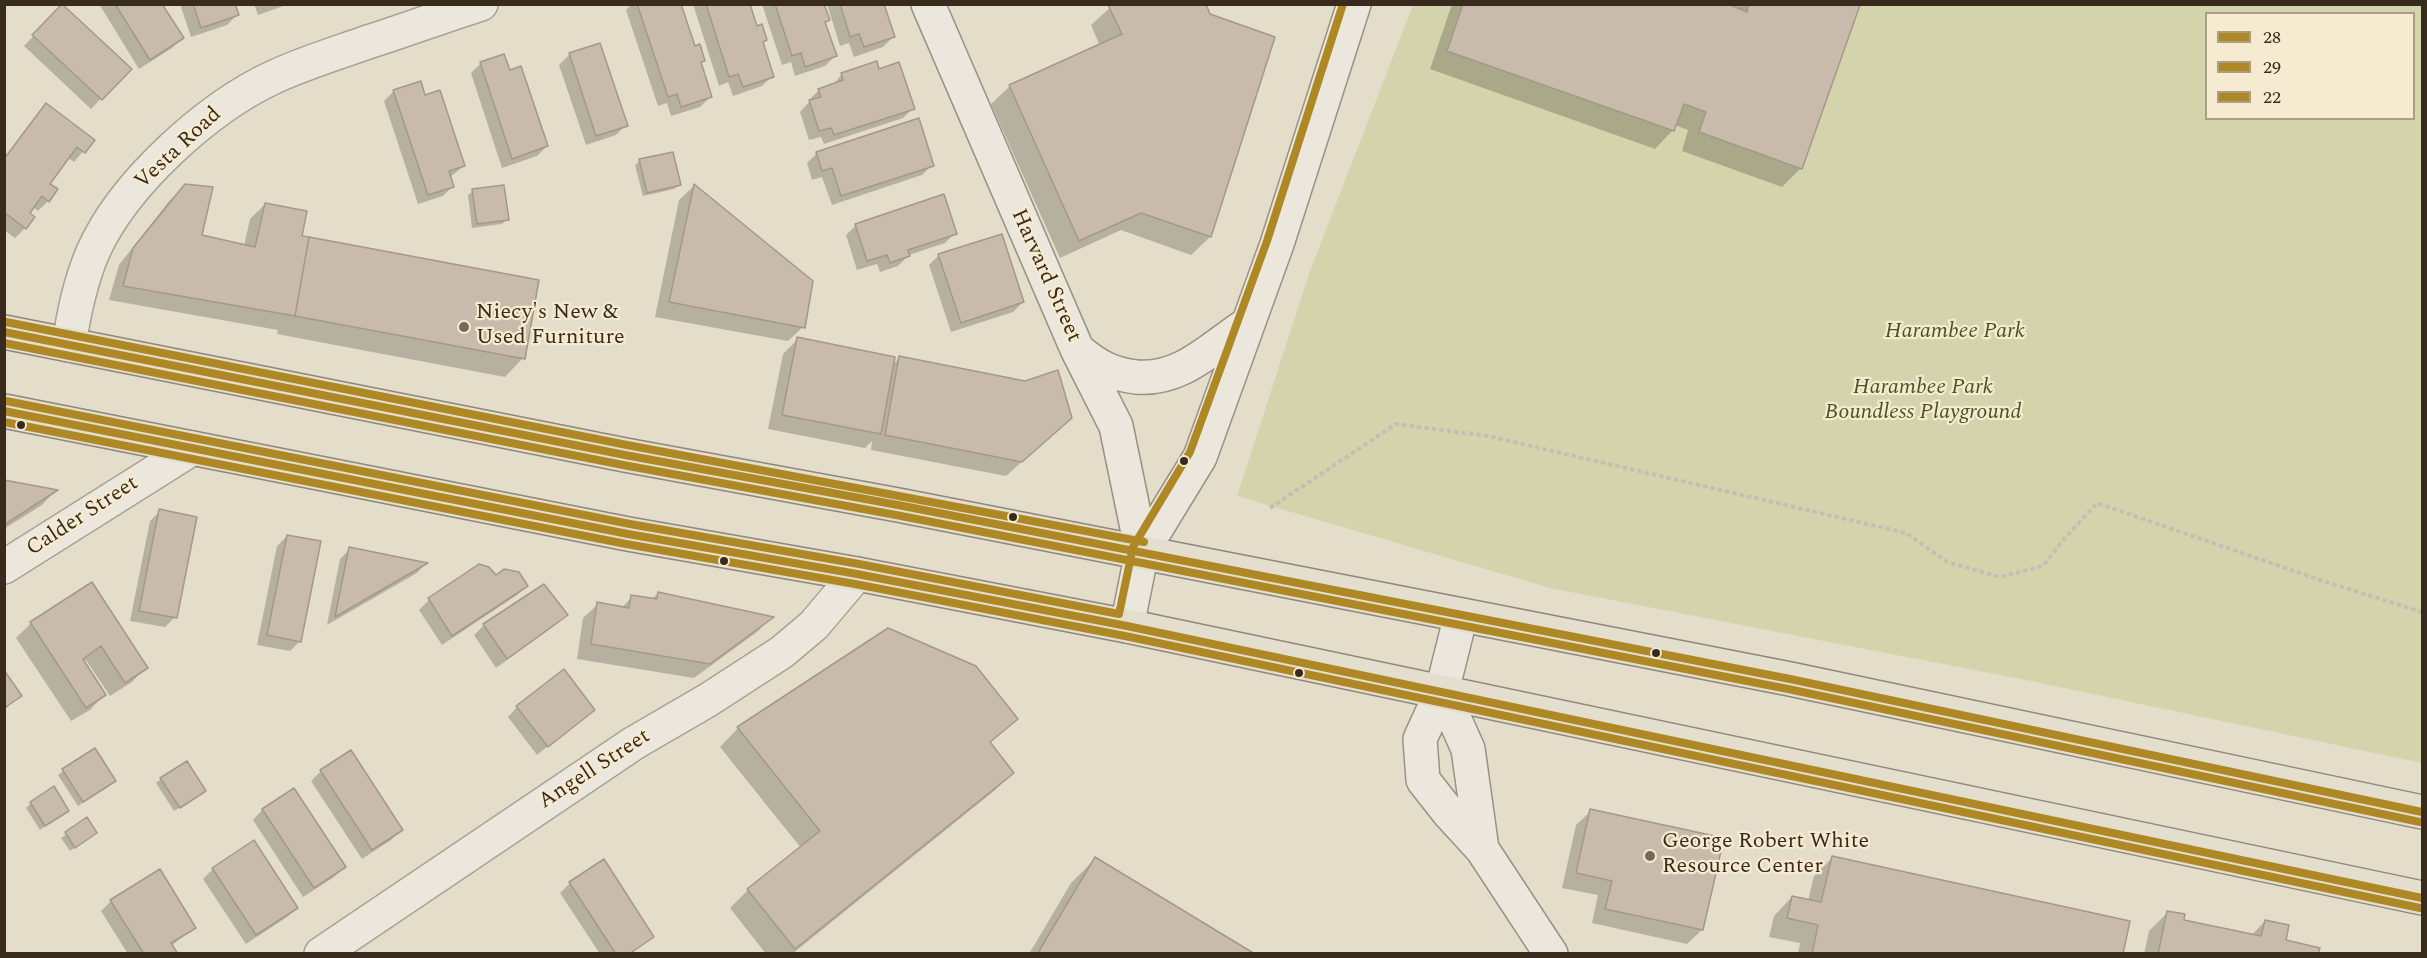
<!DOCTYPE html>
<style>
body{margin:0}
#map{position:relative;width:2427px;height:958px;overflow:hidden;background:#e4ddca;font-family:Spectral,serif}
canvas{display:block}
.frame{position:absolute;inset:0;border:6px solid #382a1c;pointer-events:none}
.legend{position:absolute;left:2205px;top:12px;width:210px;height:108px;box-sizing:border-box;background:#f6ebd0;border:2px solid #aa9e88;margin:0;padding:8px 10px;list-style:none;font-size:18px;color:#382a1c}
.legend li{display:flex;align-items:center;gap:12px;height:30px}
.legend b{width:30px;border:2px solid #aa9e88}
</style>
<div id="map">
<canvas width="2427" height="958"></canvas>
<div class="frame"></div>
<ul class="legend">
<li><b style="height:8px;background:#af8826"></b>28</li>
<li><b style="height:8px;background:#af8826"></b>29</li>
<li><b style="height:8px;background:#af8826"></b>22</li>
</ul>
</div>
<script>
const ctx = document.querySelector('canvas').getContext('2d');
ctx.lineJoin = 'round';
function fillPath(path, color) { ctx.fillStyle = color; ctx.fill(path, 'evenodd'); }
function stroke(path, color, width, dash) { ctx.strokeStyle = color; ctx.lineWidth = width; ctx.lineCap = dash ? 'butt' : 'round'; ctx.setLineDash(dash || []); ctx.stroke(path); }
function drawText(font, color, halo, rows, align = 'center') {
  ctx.font = font + ' Spectral,serif'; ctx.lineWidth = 4.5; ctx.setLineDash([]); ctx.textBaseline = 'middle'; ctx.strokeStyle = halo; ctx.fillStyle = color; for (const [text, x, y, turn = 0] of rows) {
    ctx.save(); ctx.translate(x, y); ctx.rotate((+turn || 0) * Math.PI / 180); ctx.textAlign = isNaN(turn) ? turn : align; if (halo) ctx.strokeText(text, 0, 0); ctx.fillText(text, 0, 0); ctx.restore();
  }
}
const green = new Path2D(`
 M1413 5H2422V763L2031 681 1550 588 1237 496 1310 271ZM2206 14H2414V118H2206Z`);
const shadow = new Path2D(`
 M99 4H161L182 38 172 48 139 69Z
 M180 4H234L237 15 227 25 191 37Z
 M254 4H289L258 15Z
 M632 4H679L694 48 704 60 700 64 710 97 700 107 671 116 667 103 658 106 626 10Z
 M693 4H748L756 28 766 40 762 43 772 76 762 86 733 96 728 82 719 86Z
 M762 4H817L828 20 824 24 835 56 825 66 795 76 791 62 782 65Z
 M827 4H882L893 37 883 47 854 57 849 43 840 46Z
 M1114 4 1210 237 1191 255 1121 230 1060 258 991 104 1010 86 1100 46 1091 25Z
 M1452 4H1724L1737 9 1738 4 1858 6 1801 168 1782 187 1682 151 1688 130 1675 125 1673 130 1655 149 1430 69Z
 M62 6 129 69 91 109 24 46Z
 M599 45 626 125 616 135 586 145 559 65 569 55Z
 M481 63 509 72 547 146 537 156 502 168 471 73Z
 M878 71 913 108 903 118 824 144 821 137 809 140 800 112 809 102V100L819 90 832 86 842 74Z
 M394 91 424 97 464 166 450 177 453 186 443 196 418 204 384 101Z
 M46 105 93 140 74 162 67 157 48 184V201L38 211 33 207 28 213 25 228 15 238 4 230V158Z
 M817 153 932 165 922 175 832 205 822 177 812 180 807 163Z
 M640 161 679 185 674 189 643 196 635 165Z
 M185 185 201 236 244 246 250 219 265 204 301 237 523 358 505 377 277 334 278 330 109 300 119 265 170 200Z
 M694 186 803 327 788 341 655 317 679 200Z
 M473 191 507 219 502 224 472 228 468 195Z
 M856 225 955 233 945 243 909 255 898 266 880 272 877 264 857 270 846 235Z
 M939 255 1023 302 1013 312 951 332 929 265Z
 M798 339 892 365 900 358 1071 418 1006 476 871 450 872 441 865 448 768 429 783 354Z
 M4 481 55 491 42 505 4 529Z
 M160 511 175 617 165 627 130 621 150 521Z
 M287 536 300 641 290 651 257 645 277 546Z
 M350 549 425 564 417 573 327 625 340 559Z
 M480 566 496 578 526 586 517 595 442 645 419 610 429 600Z
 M91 584 146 667 132 682 110 696 86 660 83 662 104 695 90 710 71 721 16 638 31 623Z
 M658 593 771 618 757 632 694 678 577 659 583 618 598 604 621 608 632 597 651 600Z
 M566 615 557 624 496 668 474 635 484 625Z
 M4 672 20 696 4 710Z
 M517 707 593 710 537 755 508 717Z
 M1016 719 989 744 1012 773 994 791 792 954H766L730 908 748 890 801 848 720 747 738 728Z
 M94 750 109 786 78 806 58 775Z
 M350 752 401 830 391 840 362 859 311 781 321 771Z
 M161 779 199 795 174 811 156 783Z
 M293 790 344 867 334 877 303 897 253 820 262 810Z
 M31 803 68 810 40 830 26 808Z
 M1591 811 1702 930 1687 944 1592 923 1598 895 1562 888 1576 825Z
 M87 820 96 833 70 851 61 838Z
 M1832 858 2121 954H1798L1800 943 1769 937 1774 916 1792 897 1808 901 1814 876Z
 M1095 859 1252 954H1029L1071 883Z
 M213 869 297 907 287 917 246 944 203 879Z
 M570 883 652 936 631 954H600L560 893Z
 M111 901 194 928 171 946 176 954H128L101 911Z
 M2168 912 2182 921 2251 936 2265 921 2284 942 2317 954H2144L2149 931Z`);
const building = new Path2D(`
 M62 4 132 69 102 100 32 35Z
 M115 4H162L184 38 150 60Z
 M193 4H235L239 15 201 28Z
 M637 4H681L695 46 700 44 705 61 701 62 712 97 681 107 677 94 668 97Z
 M706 4H750L757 26 762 24 767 40 763 42 774 77 743 87 738 74 729 77Z
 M775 4H824L830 20 825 22 837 56 805 67 801 53 792 56Z
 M840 4H884L895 37 864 47 859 34 850 37Z
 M1206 4 1210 14 1275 37 1211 237 1141 213 1079 241 1009 85 1122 34 1108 5 1110 4Z
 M1463 4H1728L1747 12 1749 4 1860 5 1802 169 1699 132 1706 112 1684 104 1674 131 1447 51Z
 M600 43 628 126 596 136 569 53Z
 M504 54 510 70 521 66 548 146 512 159 480 62Z
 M877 61 879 69 899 62 915 109 834 135 831 128 819 131 809 100 821 97 818 89 843 80 841 73Z
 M421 81 425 95 440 90 465 166 449 171 454 187 428 195 393 90Z
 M46 103 95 140 85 153 77 147 50 184 58 189 49 202 42 196 30 213 35 217 26 229 4 212V159Z
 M919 118 934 166 841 196 832 168 822 171 816 152Z
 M673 152 681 185 647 193 639 159Z
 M185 184 213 187 202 235 255 247 265 203 307 211 302 236 309 237 295 316 123 286 133 248Z
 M694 184 813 281 805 328 669 302Z
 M504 185 509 220 477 224 472 189Z
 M944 194 957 234 908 250 910 256 890 263 887 255 867 261 855 224Z
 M1002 234 1024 302 961 323 938 254Z
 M309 237 539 280 525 359 295 316Z
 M797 337 895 357 881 434 782 415Z
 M899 356 1025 381 1058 370 1072 418 1022 462 885 435Z
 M4 480 58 490 4 525Z
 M159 509 197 517 177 618 139 611Z
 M287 535 321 541 301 642 267 635Z
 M349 547 428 563 335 617Z
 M479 564 489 567 496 575 504 569 519 572 528 586 452 636 428 598Z
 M92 582 148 668 125 683 101 646 83 659 106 695 86 708 30 622Z
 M544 584 568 615 507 659 483 624Z
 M658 592 774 617 710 664 591 644 597 602 629 608 631 595 657 599Z
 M888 628 976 666 1018 719 990 742 1014 773 795 949 747 889 820 831 737 727Z
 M564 669 595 710 548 747 516 706Z
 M4 670 22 696 4 708Z
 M95 748 116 781 83 802 62 769Z
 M351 750 403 830 372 850 320 770Z
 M187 761 206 791 180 808 160 778Z
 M54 786 69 811 45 826 30 802Z
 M294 788 346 867 314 888 262 809Z
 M1590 809 1724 838 1703 930 1605 909 1612 881 1576 873Z
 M87 817 97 833 75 848 65 832Z
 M254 840 298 908 256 935 212 868Z
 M1832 856 2130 921 2123 954H1812L1818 925 1787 918 1792 896 1821 902Z
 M1095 857 1255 954H1043L1039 951Z
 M604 859 654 937 629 954H616L569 882Z
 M160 869 196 928 171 943 178 954H144L110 900Z
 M2167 911 2185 914 2184 920 2261 936 2265 920 2289 925 2286 940 2320 948 2318 954H2158Z`);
const path = new Path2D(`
 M1270 508 1396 424 1488 436 1906 533 1947 562 2000 577 2043 566 2064 539 2097 503 2323 581 2422 612`);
const minor = new Path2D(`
 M69 345C74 312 80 282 93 252 123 184 207 108 274 77 304 63 337 53 368 42 406 30 443 16 481 4
 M4 567 193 448
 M321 954 634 743 708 700 782 652 814 625 857 574`);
const secondary = new Path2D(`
 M928 4 1077 349 1116 426 1142 552
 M1078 350C1097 366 1111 374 1136 377 1181 381 1211 348 1246 325
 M1461 615 1442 691 1420 739 1423 780 1449 813 1482 849 1551 954
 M1127 626 1142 552 1200 457 1277 244 1354 4
 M1442 691 1468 749 1482 849`);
const primary = new Path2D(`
 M4 332 625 455 898 505 1790 679 2422 812
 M4 411 628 534 857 574 1127 626 2422 898`);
const bus1 = new Path2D(`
 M4 332 625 455 898 505 1790 679 2422 812
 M4 411 628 534 857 574 1127 626 2422 898`);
const bus2 = new Path2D(`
 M4 343 623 465 896 515 1788 689 2420 822
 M4 422 626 544 855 584 1125 636 2420 908`);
const bus3 = new Path2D(`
 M6 322 627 445 1144 542
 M6 401 630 524 859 564 1119 614 1133 547 1190 452 1267 241 1343 4`);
const markers = [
 [464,327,6,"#746959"],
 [21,425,5,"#382a1c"],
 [1184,461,5,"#382a1c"],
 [1013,517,5,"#382a1c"],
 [724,561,5,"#382a1c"],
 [1656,653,5,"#382a1c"],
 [1299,673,5,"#382a1c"],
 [1650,856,6,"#746959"]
];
const streetNames = [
 ["Vesta Road",179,149,-43],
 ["Harvard Street",1045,276,66],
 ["Calder Street",83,517,-33],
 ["Angell Street",595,770,-33]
];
const poiNames = [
 ["Niecy's New &",476,314],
 ["Used Furniture",476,339],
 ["George Robert White",1662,843],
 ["Resource Center",1662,868]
];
const parkNames = [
 ["Harambee Park",1955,333],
 ["Harambee Park",1923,389],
 ["Boundless Playground",1923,414]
];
fillPath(green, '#d4d4ac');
fillPath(shadow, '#0003');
fillPath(building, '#c8bbab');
stroke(building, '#a4988a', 1.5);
stroke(minor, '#a9a294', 36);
stroke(secondary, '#999184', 36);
stroke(primary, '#8e877b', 36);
stroke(path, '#c5beb3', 4, [4.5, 3]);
stroke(minor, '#ece7dd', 33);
stroke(secondary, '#ece7dd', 33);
stroke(primary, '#e4dece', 33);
stroke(bus1, '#af8826', 8);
stroke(bus2, '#af8826', 8);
stroke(bus3, '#af8826', 8);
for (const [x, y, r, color] of markers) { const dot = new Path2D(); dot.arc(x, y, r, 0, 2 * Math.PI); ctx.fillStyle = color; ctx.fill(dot); stroke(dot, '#f6ebd0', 2); }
drawText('22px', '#382a1c', '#f6ebd0', streetNames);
drawText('22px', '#382a1c', '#f6ebd0', poiNames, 'left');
drawText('italic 22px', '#485522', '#f6ebd0', parkNames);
</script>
